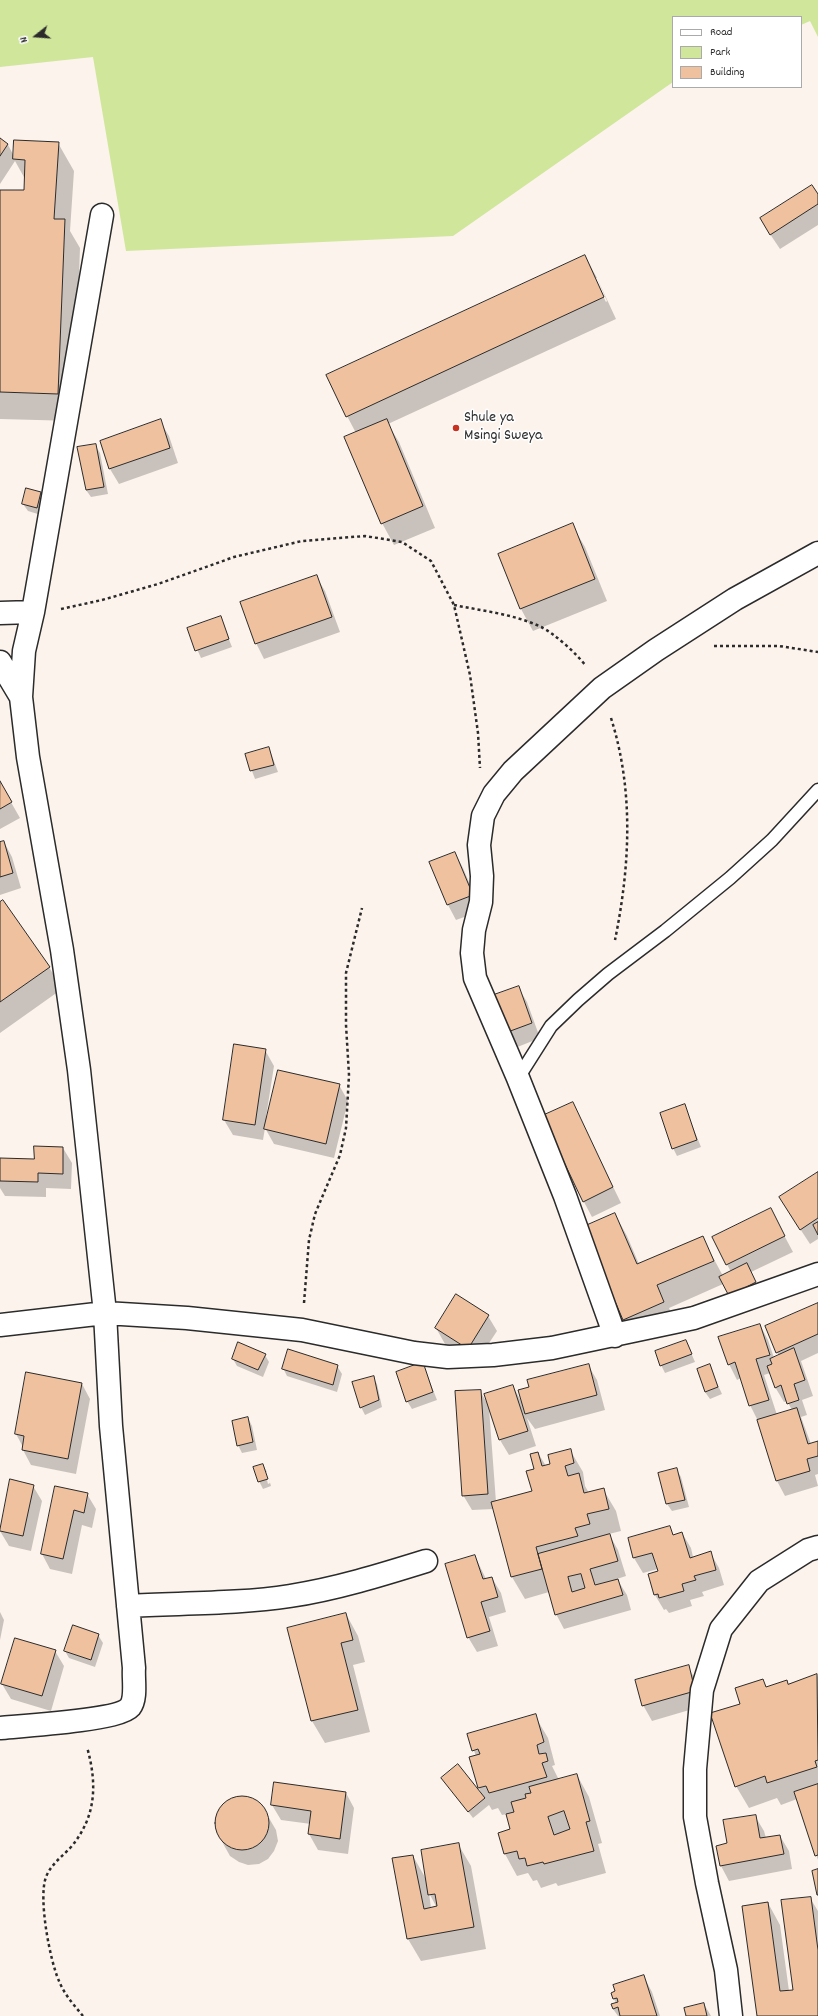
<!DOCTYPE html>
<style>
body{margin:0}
#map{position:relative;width:818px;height:2016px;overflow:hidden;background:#fcf3ec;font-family:Dekko,sans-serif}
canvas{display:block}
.legend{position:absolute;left:672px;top:16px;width:130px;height:72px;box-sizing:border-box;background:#fff;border:1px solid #aaa;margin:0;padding:5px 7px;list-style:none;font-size:12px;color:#2b2b2b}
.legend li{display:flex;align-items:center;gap:8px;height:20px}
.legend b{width:20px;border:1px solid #aaa}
.north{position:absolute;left:16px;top:16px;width:40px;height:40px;-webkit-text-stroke:3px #fff;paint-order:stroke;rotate:253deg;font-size:11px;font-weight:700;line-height:16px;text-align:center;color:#2b2b2b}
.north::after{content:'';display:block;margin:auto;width:14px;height:18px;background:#2b2b2b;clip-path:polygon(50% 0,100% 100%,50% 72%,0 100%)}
</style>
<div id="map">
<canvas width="818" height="2016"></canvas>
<ul class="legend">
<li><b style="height:5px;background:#fff"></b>Road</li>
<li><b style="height:11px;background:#cfe69b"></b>Park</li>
<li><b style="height:11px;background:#efc19e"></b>Building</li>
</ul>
<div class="north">N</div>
</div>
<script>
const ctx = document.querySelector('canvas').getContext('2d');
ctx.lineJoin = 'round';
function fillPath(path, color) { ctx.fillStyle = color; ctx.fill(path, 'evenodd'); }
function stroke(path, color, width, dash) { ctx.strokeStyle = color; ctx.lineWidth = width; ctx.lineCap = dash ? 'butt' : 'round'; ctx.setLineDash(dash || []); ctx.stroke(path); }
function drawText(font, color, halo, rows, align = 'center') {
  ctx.font = font + ' Dekko,sans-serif'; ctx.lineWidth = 3; ctx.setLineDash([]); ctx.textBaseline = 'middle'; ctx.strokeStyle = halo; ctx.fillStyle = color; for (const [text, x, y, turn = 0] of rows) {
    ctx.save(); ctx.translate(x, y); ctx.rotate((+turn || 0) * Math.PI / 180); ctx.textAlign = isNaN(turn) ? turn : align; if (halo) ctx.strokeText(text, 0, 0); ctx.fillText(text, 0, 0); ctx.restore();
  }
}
const green = new Path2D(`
 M0 0H818V37L810 21 801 25V17H673V82L453 236 126 251 93 57 0 67Z`);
const shadow = new Path2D(`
 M0 139 8 145 14 156 58 143 74 171 70 231 80 248 74 421 0 419V190L25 191V179L15 161 0 184Z
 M818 196V225L780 249 770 234Z
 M585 256 597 278 616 319 388 424 399 442 435 528 394 545 382 523 356 433 347 416ZM594 278H597L607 301 606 302Z
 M160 421 169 436 178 463 119 484 110 469 101 441Z
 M95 445 100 453 108 494 91 497 86 490Z
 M40 493 44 500 41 515 28 511 23 504Z
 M572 525 585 547 607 601 533 631 521 609Z
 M316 576 325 591 340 632 264 659 256 643Z
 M220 617 232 647 201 658 188 629Z
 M269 748 278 772 255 779 246 755Z
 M0 783 20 818 0 829Z
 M4 842 12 857 21 888 0 895V843Z
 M455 853 463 868 481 911 456 920 448 905 430 863Z
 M0 904 49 967 62 989 0 1033Z
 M518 987 527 1002 540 1038 515 1048 506 1032Z
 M265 1050 274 1066 266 1117 339 1085 348 1101 334 1158 274 1144 265 1128 263 1140 233 1135 224 1120Z
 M572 1103 621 1203 592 1217 584 1202Z
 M684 1105 701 1147 677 1156 673 1148Z
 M63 1148 72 1163 71 1189 46 1188V1197L5 1196 0 1188V1159L35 1160Z
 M818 1173V1239L810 1244 789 1212Z
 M770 1209 793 1252 751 1272 760 1290 734 1303 723 1284 669 1308 676 1324 637 1341 624 1319 615 1214 627 1236 639 1264 702 1237 723 1276 731 1272 713 1237Z
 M818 1304V1353L801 1361 813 1396 802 1400 807 1415 801 1417 811 1444 818 1442V1474L815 1475 818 1486 785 1496 777 1481 758 1421 750 1405 741 1378 737 1380 729 1364 760 1325 768 1340 774 1358 779 1356 777 1352ZM770 1373 775 1387 784 1402 787 1401 792 1410 777 1415 764 1375Z
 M488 1316 497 1331 476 1363 445 1344 436 1328Z
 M686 1341 695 1362 665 1373 661 1365Z
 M265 1355 269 1362 263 1377 237 1366 233 1359Z
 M423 1364 437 1400 412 1409 407 1401Z
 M588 1365 597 1380 605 1410 535 1429 527 1418 536 1446 509 1455 500 1440 489 1408 496 1502 533 1492 538 1453 546 1466 551 1465 570 1450 583 1472 585 1486 589 1493 603 1489 616 1511 621 1531 609 1534 618 1550 626 1576 617 1579 627 1595 631 1610 564 1629 556 1614 549 1592 525 1599 512 1577 494 1509 472 1510 463 1495 480 1391 487 1403 513 1386 521 1401 530 1388Z
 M337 1366 342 1374 337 1392 287 1376 283 1368Z
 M709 1366 722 1394 710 1399 705 1392Z
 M27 1373 82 1384 90 1399 76 1474 31 1465 23 1450V1447L16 1434Z
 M373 1377 377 1384 382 1407 365 1415 361 1407Z
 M248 1418 252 1426 257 1450 242 1453 238 1445Z
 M263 1465 267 1472H265L268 1484 270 1483 267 1472 271 1486 263 1489 259 1481Z
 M676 1469 681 1477 689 1507 672 1511 667 1504 660 1473Z
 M11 1481 33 1486 42 1501 31 1551 9 1546 0 1531Z
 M56 1487 87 1494 96 1509 92 1528 82 1525 72 1574 50 1569 42 1554Z
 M669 1527 674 1536 682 1533 691 1548 693 1557 710 1552 719 1568 724 1585 702 1592 704 1596 690 1600 692 1606 669 1613 666 1609 664 1610 655 1595 658 1569 643 1573 634 1558 629 1539Z
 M475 1556 486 1579 492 1578 501 1593 506 1612 489 1617 498 1646 477 1652 468 1637Z
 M0 1612 4 1620 0 1640Z
 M346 1614 358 1636 365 1662 353 1665 370 1732 325 1743 312 1721Z
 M98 1635 103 1643 95 1667 69 1658 65 1651Z
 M55 1651 64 1666 51 1711 11 1699 2 1684Z
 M688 1667 697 1682 703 1706 652 1721 643 1705Z
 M817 1675 818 1677V1860L797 1799 781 1805 777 1798 749 1808 736 1786 742 1704 762 1680 767 1688 788 1685Z
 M535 1716 548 1738 555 1765 552 1766 559 1780 577 1775 589 1797 602 1843 598 1844 606 1873 558 1886 556 1883 541 1888 537 1880 533 1881 528 1873 517 1876 505 1854 512 1829 507 1814 502 1815 498 1808 492 1810 489 1805 473 1818 443 1778 483 1798 479 1788 476 1756 468 1735Z
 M346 1793 354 1808 348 1854 318 1850 309 1834 311 1824 281 1820 272 1805Z
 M244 1796 254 1799 262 1806 276 1830 278 1841 274 1851 268 1859 259 1864 248 1865 239 1862 230 1856 216 1831 215 1820 218 1810 225 1802 234 1797Z
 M755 1816 764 1831 766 1838 780 1836 789 1851 792 1869 729 1881 721 1866 729 1844Z
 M458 1844 471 1866 486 1949 421 1961 408 1939 393 1859 413 1856 426 1879ZM429 1893 437 1908H431Z
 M810 1898 818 1911V2016H758L768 1903 780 1925 789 1991H794Z
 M644 1977 652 1992 660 2016H618L613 2009 616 2003 614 1999Z
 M704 2004 711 2016H687Z`);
const building = new Path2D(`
 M0 138 8 144 0 156Z
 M14 140 59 142 54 219H65L58 394 0 392V190H24L25 160 13 159Z
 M812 185 818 194V204L770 235 760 218Z
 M585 255 604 297 346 417 326 375Z
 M161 419 170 448 109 469 100 441Z
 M387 419 423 506 381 524 344 437Z
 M96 444 104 487 86 490 77 447Z
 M26 488 41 492 37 508 22 504Z
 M573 523 595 579 520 609 498 554Z
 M317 575 332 617 255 644 240 602Z
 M221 616 229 639 195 651 187 628Z
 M269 747 274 765 250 771 245 754Z
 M0 781 12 802 0 809Z
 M4 841 13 873 0 877V842Z
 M455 852 473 895 447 905 429 862Z
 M3 900 50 967 0 1002V902Z
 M519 986 532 1023 505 1033 491 996Z
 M234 1044 266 1049 255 1125 223 1120Z
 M278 1070 340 1084 326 1144 264 1129Z
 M573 1102 613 1187 583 1202 542 1116Z
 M685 1104 697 1140 672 1149 660 1113Z
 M34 1146 63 1147V1174L38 1173V1182L0 1181V1158L34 1159Z
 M818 1172V1218L800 1230 779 1197Z
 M771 1208 785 1236 726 1265 712 1237Z
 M615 1213 637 1264 703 1236 714 1261 657 1285 664 1302 623 1320 583 1227Z
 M818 1222V1235L813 1225Z
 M747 1263 756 1282 729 1296 719 1277Z
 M456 1294 489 1315 468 1349 435 1328Z
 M818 1303V1334L776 1353 765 1326Z
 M760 1324 770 1355 756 1359 769 1400 749 1406 735 1362 728 1365 718 1337Z
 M686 1340 692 1354 660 1366 655 1351Z
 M238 1342 266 1354 258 1370 232 1359Z
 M794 1348 805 1380 794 1384 799 1400 787 1404 781 1385 775 1388 767 1366 772 1364 770 1359Z
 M288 1349 338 1365 333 1385 282 1369Z
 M423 1362 433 1392 406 1402 396 1372Z
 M589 1364 597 1395 525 1414 518 1390 529 1387 527 1380Z
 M710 1364 718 1387 705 1392 697 1369Z
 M26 1372 82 1383 68 1459 22 1450 24 1436 15 1434Z
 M374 1376 379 1400 360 1408 352 1382Z
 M513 1385 528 1431 499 1440 484 1394Z
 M481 1390 488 1494 462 1496 455 1391Z
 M797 1408 808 1444 818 1441V1456L807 1459 810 1471 776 1481 757 1420Z
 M248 1417 253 1442 237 1446 232 1421Z
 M571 1449 574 1463 565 1466 568 1476 579 1473 584 1493 604 1488 609 1509 587 1514 590 1524 575 1528 578 1536 536 1547 542 1569 511 1577 491 1502 532 1491 526 1471 534 1469 530 1454 538 1452 542 1466 550 1464 548 1455Z
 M263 1464 268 1479 258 1482 253 1467Z
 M677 1468 685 1500 666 1504 658 1473Z
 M10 1479 34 1485 23 1536 0 1531Z
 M55 1486 88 1493 84 1513 74 1510 63 1559 41 1554Z
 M670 1526 673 1535 682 1532 690 1558 711 1551 716 1570 694 1576 696 1580 682 1584 684 1591 659 1598 658 1594 654 1595 648 1574 658 1571 652 1553 633 1558 628 1538Z
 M610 1534 618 1561 590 1569 595 1585 618 1579 623 1595 555 1615 538 1554ZM581 1574 585 1588 572 1592 568 1577Z
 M475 1555 483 1579 492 1577 498 1597 481 1602 490 1631 467 1638 445 1564Z
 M346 1613 353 1640 341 1643 358 1710 311 1721 287 1628Z
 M73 1625 99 1634 91 1660 64 1651Z
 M15 1638 56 1650 42 1696 1 1684Z
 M689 1665 695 1691 642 1706 635 1680Z
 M817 1674 818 1760 815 1761 817 1767 767 1783 765 1776 735 1787 710 1713 740 1704 735 1688 763 1679 766 1687 787 1680 788 1684Z
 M536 1714 544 1742 537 1745 539 1754 546 1753 548 1761 542 1763 547 1777 489 1793 486 1786 478 1788 469 1757 480 1754 478 1749 472 1751 467 1734Z
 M458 1764 485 1798 468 1812 441 1778Z
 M577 1774 590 1821 586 1822 594 1851 544 1864 543 1862 527 1866 525 1858 519 1859 517 1851 504 1854 498 1833 510 1829 506 1814 514 1812 511 1802 526 1798 525 1794 531 1793 529 1787ZM564 1811 570 1829 554 1835 548 1817Z
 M274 1782 346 1792 340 1839 308 1834 311 1811 271 1805Z
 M818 1784V1855L815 1856 794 1792Z
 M215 1823a27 27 0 1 1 54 0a27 27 0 1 1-54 0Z
 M756 1815 760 1838 780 1835 784 1854 720 1866 716 1846 727 1843 723 1820Z
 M459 1843 474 1927 407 1939 392 1858 413 1855 424 1909 437 1906 435 1894 428 1895 421 1850Z
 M818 1869V1895H817L812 1871Z
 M811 1897 818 1950V2016H757L742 1906 768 1902 780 1991 793 1990 781 1900Z
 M644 1975 657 2016H620L618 2007 613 2009 611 2004 618 2002 617 1998 613 1999 611 1993 615 1991 613 1985Z
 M704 2003 707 2016H686L684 2008Z`);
const path = new Path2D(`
 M454 605C483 611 514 614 541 627 554 633 577 654 586 666
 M61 609 102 600 158 584 234 557 302 541 365 536 402 542 431 561 454 605 470 675 478 733 480 768
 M714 646H779L818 652
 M611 718C634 791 630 866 615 940
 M304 1303 309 1240 315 1214 340 1155 346 1128 349 1075 346 1025V973L362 908
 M83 2016C74 2005 64 1994 59 1981 50 1961 38 1898 46 1877 51 1864 62 1857 71 1847 97 1816 97 1783 87 1747`);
const lane = new Path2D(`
 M518 1078 551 1026 578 1000 608 974 665 931 730 878 772 840 818 790`);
const street = new Path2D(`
 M0 613 33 612
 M0 662 21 697
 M0 1325 105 1313 187 1318 302 1330 414 1353 448 1357 493 1355 552 1348 694 1318 818 1274
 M615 1336 565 1196 518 1078 475 978 472 953 474 930 481 902 482 876 479 845 483 816 494 794 513 771 602 688 656 650 735 599 818 553
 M128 1606C180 1603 239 1604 290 1596 336 1589 381 1575 426 1561
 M0 1728C21 1726 119 1720 130 1707 137 1698 133 1679 134 1668L111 1426 105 1313 79 1070 62 950 28 757 21 697 24 651 33 612 102 215
 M731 2016 726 1970 707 1883 695 1817V1769L702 1690 721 1629 759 1581 808 1550 818 1547`);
const markers = [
 [456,428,4,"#c8321e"]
];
const poiNames = [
 ["Shule ya",464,419],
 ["Msingi Sweya",464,437]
];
fillPath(green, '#cfe69b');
fillPath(shadow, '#0003');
fillPath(building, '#efc19e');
stroke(building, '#2b2b2b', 1);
stroke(lane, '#2b2b2b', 15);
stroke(street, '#2b2b2b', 25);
stroke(path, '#2b2b2b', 2.5, [3, 3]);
stroke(lane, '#fff', 12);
stroke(street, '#fff', 22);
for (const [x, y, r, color] of markers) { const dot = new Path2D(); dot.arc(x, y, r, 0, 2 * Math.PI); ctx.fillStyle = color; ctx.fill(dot); stroke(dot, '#fff', 1.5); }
drawText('16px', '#2b2b2b', '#fff', poiNames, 'left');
</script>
